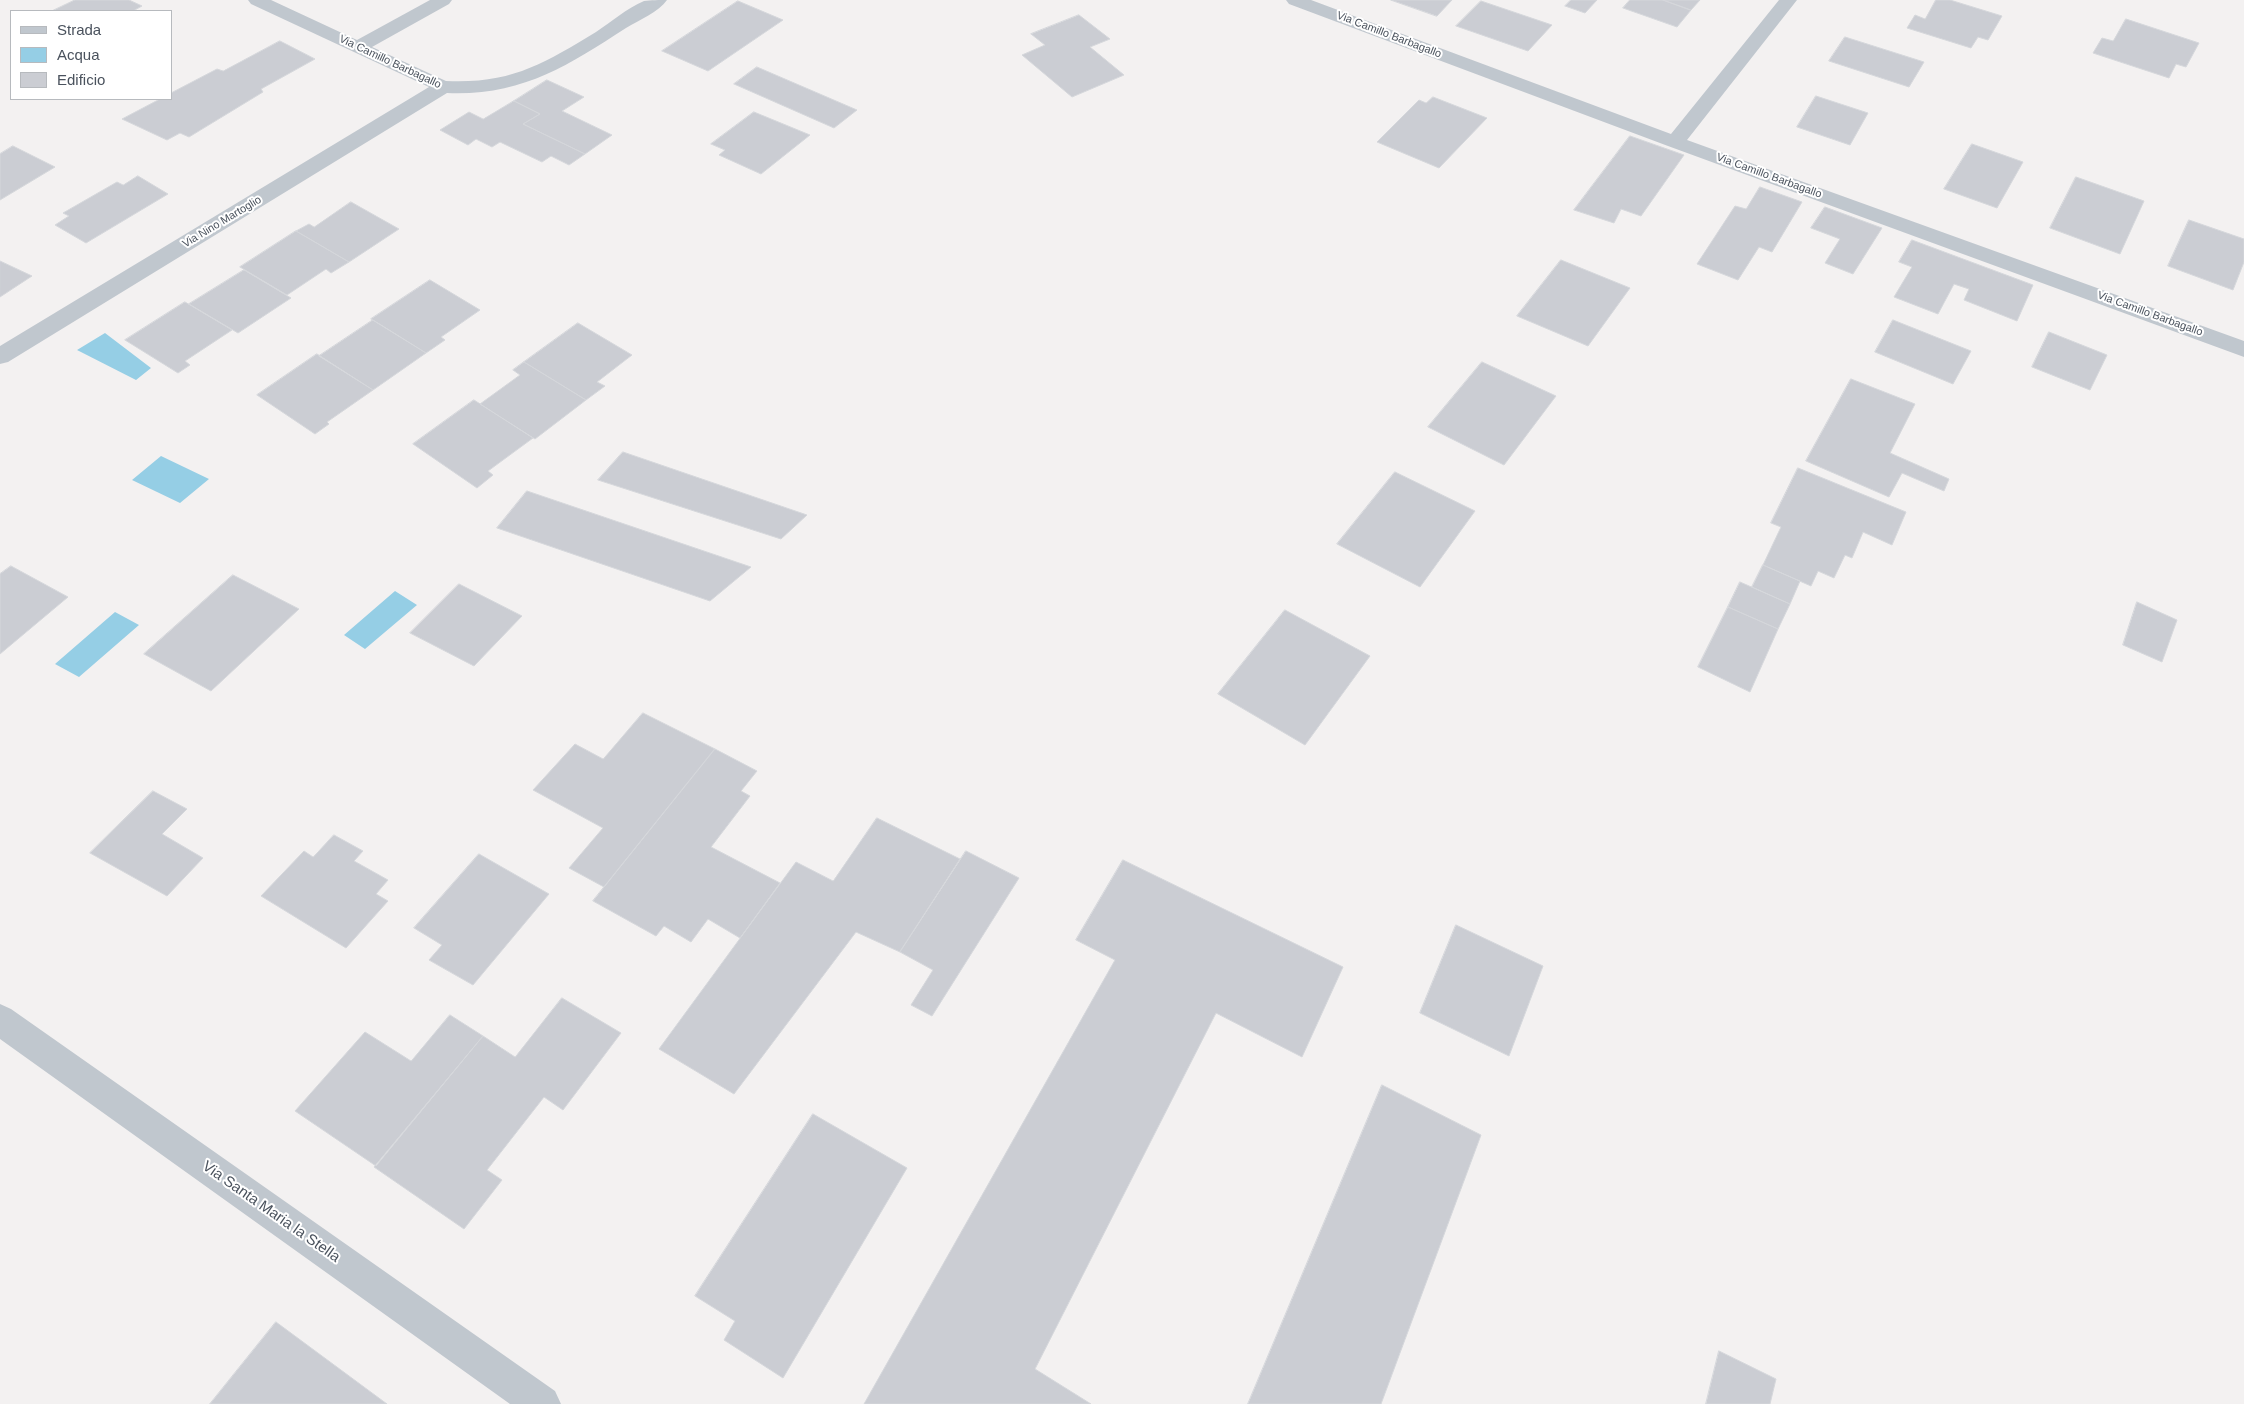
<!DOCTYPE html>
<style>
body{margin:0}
#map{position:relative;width:2244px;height:1404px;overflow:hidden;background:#f3f1f1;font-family:Helvetica,sans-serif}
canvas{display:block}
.legend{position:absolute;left:10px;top:10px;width:162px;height:90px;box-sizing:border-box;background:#fff;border:1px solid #b7babe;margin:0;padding:6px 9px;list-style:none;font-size:15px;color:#4a525d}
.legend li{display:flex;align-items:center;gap:10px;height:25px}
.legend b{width:25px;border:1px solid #b7babe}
</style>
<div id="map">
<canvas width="2244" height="1404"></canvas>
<ul class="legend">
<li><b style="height:6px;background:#c0c7ce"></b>Strada</li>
<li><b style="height:14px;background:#95cee5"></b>Acqua</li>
<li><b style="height:14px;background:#cbcdd3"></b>Edificio</li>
</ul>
</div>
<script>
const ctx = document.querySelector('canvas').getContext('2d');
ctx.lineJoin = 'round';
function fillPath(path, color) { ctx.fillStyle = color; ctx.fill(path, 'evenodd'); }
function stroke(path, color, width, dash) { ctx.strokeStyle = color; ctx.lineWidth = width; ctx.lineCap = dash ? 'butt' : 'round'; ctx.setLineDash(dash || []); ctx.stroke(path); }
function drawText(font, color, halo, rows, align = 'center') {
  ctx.font = font + ' Helvetica,sans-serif'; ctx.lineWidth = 4; ctx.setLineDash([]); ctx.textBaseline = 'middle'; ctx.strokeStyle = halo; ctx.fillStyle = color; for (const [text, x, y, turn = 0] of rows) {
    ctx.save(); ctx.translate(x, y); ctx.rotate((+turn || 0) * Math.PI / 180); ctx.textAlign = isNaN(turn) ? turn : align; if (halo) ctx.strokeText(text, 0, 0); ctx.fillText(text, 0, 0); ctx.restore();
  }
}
const water = new Path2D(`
 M105 333 151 368 136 380 77 350Z
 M161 456 209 479 180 503 132 480Z
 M395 591 417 605 365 649 344 635Z
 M115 612 139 625 79 677 55 664Z`);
const building = new Path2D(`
 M75 0H129L142 6 133 11H52Z
 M1391 0H1452L1437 16Z
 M1571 0H1597L1585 13 1565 6Z
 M1630 0H1663L1691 10 1677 27 1623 8Z
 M1663 0H1700L1691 10Z
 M1936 0H1950L2002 16 1988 40 1978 37 1971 48 1907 28 1915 15 1925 19Z
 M738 1 783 20 708 71 662 51Z
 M1481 1 1552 25 1528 51 1456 26Z
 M1079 15 1110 39 1090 47 1124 75 1072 97 1022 55 1045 45 1031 34Z
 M2126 19 2199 43 2186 67 2176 64 2169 78 2093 53 2102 38 2113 41Z
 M1845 37 1924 62 1909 87 1829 61Z
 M280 41 315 59 261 89 263 92 189 137 180 133 167 140 122 119 160 99H171V93L217 69 223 71Z
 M757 67 857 110 834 128 734 84Z
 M547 80 584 97 562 111 612 135 585 154 523 124 540 114 514 101Z
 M1816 96 1868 113 1850 145 1797 127Z
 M1433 97 1487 118 1439 168 1377 142 1419 100 1426 103Z
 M514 101 540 114 523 124 585 154 569 165 551 156 542 162 500 142 492 147 476 139 468 145 440 130 469 112 483 119Z
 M754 112 810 135 761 174 719 155 725 150 711 144Z
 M1630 136 1684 155 1641 216 1621 209 1614 223 1574 210Z
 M1972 144 2023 162 1997 208 1944 189Z
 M13 146 55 167 0 200V154Z
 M138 176 168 194 86 243 55 225 69 216 63 213 117 182 123 185Z
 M2076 177 2144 201 2120 254 2050 228Z
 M1760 187 1802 202 1772 252 1759 247 1738 280 1697 264 1735 206 1746 209Z
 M351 202 399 229 349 262 296 231 309 224 314 227Z
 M1825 207 1882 228 1853 274 1825 263 1840 239 1811 228Z
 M2189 220 2244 239V262L2233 290 2168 266Z
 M296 231 349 262 331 273 326 269 287 295 240 267Z
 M1912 240 2033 285 2017 321 1964 300 1969 289 1954 284 1938 314 1894 297 1912 267 1899 262Z
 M1561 260 1630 288 1588 346 1517 316Z
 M0 261 32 276 0 297Z
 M244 270 291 298 238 333 189 304Z
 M430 280 480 310 441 337 445 340 426 353 371 319Z
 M185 302 232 330 185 361 190 365 178 373 125 340Z
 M373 320 426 353 373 390 319 356Z
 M1893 320 1971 351 1953 384 1875 352Z
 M578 323 632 355 597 382 605 386 586 400 524 362Z
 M2049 332 2107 355 2090 390 2032 367Z
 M317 354 373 390 327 422 329 424 315 434 257 395Z
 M524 362 586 400 535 439 480 404 520 375 513 370Z
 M1482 362 1556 396 1504 465 1428 427Z
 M1851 379 1915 404 1890 453 1949 479 1944 491 1902 473 1889 497 1806 461Z
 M474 400 533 438 488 471 493 475 477 488 413 444Z
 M623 452 807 515 781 539 598 480Z
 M1798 468 1906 512 1892 545 1863 532 1852 558 1845 555 1834 578 1818 571 1811 586 1763 565 1781 527 1771 523Z
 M1395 472 1475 511 1420 587 1337 544Z
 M527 491 751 567 710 601 497 528Z
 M1763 565 1800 581 1790 604 1752 587Z
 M11 566 68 597 0 654V574Z
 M233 575 299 609 211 691 144 654Z
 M1740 582 1790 604 1778 629 1728 607Z
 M459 584 522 616 474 666 410 633Z
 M2137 602 2177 620 2162 662 2123 645Z
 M1728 607 1778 629 1750 692 1698 667Z
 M1285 610 1370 656 1305 745 1218 694Z
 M643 713 715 749 604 887 569 868 603 828 533 790 575 744 603 759Z
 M715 749 757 771 741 791 750 796 711 847 780 883 740 938 708 919 691 942 664 926 656 936 593 901Z
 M153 791 187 809 162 834 203 858 167 896 90 853Z
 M877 818 960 859 900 952 856 932 734 1094 659 1049 796 862 833 881Z
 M334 835 363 851 354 861 388 880 376 894 388 901 346 948 261 896 304 851 313 857Z
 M966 851 1019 878 932 1016 911 1005 933 970 900 952Z
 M479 854 549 894 473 985 429 960 442 945 414 928Z
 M1123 860 1343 967 1302 1057 1216 1013 1035 1369 1091 1404H864L1115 960 1076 940Z
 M1456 925 1543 966 1509 1056 1420 1013Z
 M562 998 621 1033 563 1110 544 1097 487 1170 502 1180 464 1229 374 1167 483 1036 515 1057Z
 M450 1015 483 1036 376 1166 295 1111 365 1032 411 1061Z
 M1382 1085 1481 1135 1381 1404H1248Z
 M813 1114 907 1168 783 1378 724 1340 735 1321 695 1296Z
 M276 1322 387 1404H210Z
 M1719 1351 1776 1379 1770 1404H1706Z`);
const minor = new Path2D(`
 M248 0H271L357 40 430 0H452L449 4 372 47 446 81C511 84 543 64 596 32 611 22 627 8 644 1 650 0 660 0 667 0 659 12 639 20 626 28 566 67 521 96 447 93L8 362 0 364V346L429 87 251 4Z
 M1286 0H1311L1671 134 1779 0H1797L1687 140 2244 341V357L1668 146 1289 4Z
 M0 1004 11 1009 555 1391 561 1404H510L0 1039Z`);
const farStreetnames = [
 ["Via Camillo Barbagallo",1389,35,21],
 ["Via Camillo Barbagallo",390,62,25],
 ["Via Camillo Barbagallo",1769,176,20],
 ["Via Nino Martoglio",222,222,-31],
 ["Via Camillo Barbagallo",2150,314,20]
];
const nearStreetnames = [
 ["Via Santa Maria la Stella",271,1212,35]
];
fillPath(water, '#95cee5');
fillPath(building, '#cbcdd3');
stroke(building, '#d5d7db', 1);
fillPath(minor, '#c0c7ce');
drawText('11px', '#4a525d', '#fff', farStreetnames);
drawText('15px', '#4a525d', '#fff', nearStreetnames);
</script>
